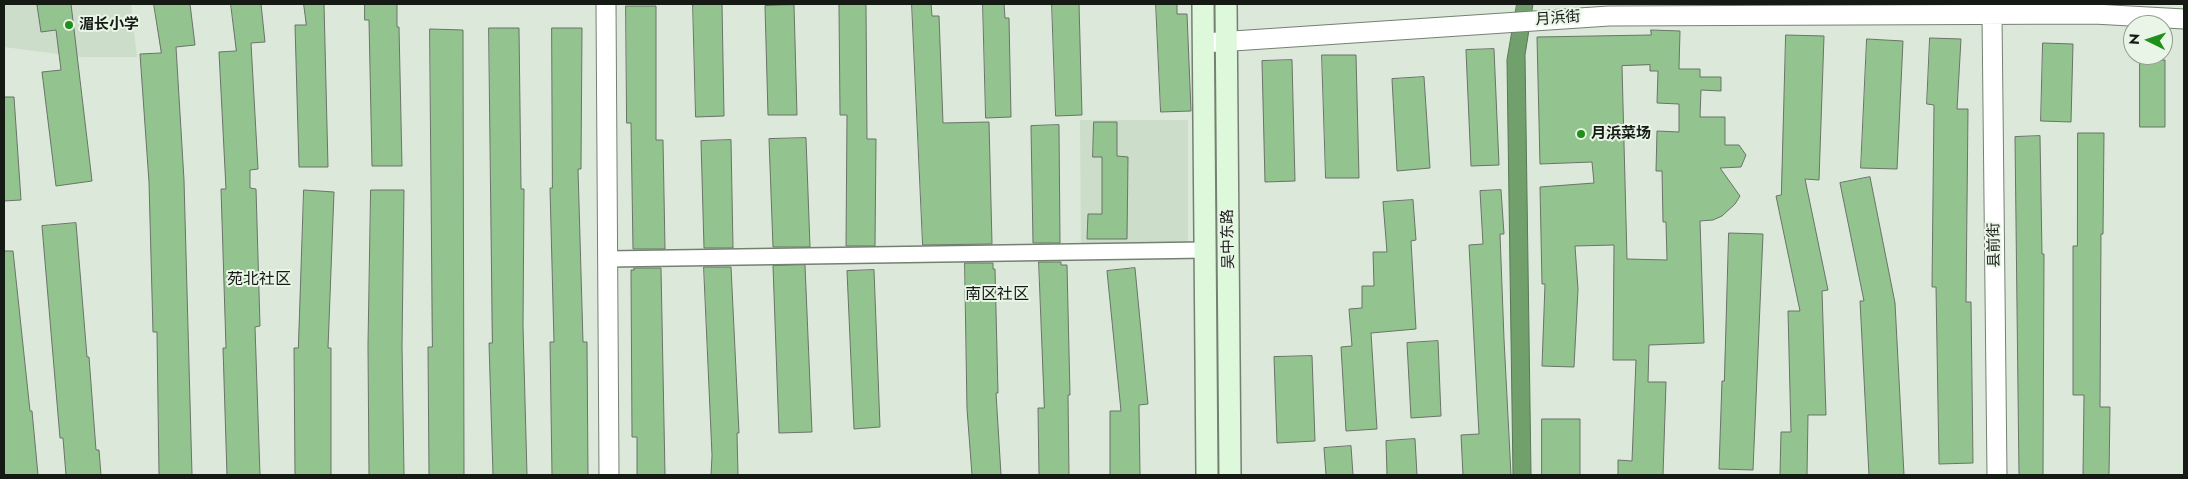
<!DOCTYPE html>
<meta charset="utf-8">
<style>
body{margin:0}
#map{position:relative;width:2188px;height:479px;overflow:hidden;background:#dbe8da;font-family:Jost,sans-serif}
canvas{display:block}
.frame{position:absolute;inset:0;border:5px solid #161a15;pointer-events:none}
.north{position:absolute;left:2123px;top:15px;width:50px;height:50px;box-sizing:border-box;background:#e9f5e7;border:1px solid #959d93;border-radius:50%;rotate:274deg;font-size:14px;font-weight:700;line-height:20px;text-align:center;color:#161a15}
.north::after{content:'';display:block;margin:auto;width:18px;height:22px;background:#1f9019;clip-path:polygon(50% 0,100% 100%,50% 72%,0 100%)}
</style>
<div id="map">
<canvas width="2188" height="479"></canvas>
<div class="frame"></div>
<div class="north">N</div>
</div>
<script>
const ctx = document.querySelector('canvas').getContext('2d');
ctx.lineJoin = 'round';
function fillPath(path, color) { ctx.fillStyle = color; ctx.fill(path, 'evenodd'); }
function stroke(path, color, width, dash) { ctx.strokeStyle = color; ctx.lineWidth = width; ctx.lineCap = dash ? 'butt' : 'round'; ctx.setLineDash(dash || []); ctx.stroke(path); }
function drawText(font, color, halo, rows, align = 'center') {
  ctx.font = font + ' Jost,"Noto Sans SC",sans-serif'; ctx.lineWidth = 4; ctx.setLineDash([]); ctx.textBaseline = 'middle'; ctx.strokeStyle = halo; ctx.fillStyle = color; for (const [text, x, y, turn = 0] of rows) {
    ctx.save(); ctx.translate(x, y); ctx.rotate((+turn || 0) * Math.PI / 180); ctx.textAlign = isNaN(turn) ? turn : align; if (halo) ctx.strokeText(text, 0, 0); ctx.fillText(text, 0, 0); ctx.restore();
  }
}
const built = new Path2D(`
 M4 4H131L137 57H82L4 47Z
 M1080 120H1188V244L1081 247Z`);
const water = new Path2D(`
 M1517 4H1533L1525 55 1531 475H1513L1507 60Z`);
const building = new Path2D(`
 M71 4 92 181 56 186 42 72 61 70 56 30 41 32 37 5Z
 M154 4H190L195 45 176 47 184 180 192 475H159L157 332H153L149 182 140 54 161 53Z
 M231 4H261L265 42 251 43 258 169 250 170V188L256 189 260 326 255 327 260 475H227L223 348H226L221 189H226L219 52 236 51Z
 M304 4H324L328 167H299L295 25H306Z
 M365 4H397V27H399L402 166H372L369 20H365Z
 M693 4H722L724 116 696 117Z
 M866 4 867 139H876L875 246H846L847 115H840L839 5Z
 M912 4H931L932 16H939L943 123 989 122 992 244 923 245Z
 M983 4H1004L1005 18H1009L1011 117 986 118Z
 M1052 4H1079L1082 115 1056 116Z
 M1156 4H1177V14H1187L1191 111 1161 112Z
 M794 5 797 115H768L765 6Z
 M626 6H656V140H663L665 249H633L631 123H627Z
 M489 28H519L521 189H524L523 326 527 475H493L489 343H492Z
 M552 28H582L581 169H578L583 342H587L588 475H552L550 342H554L550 188H552Z
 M430 29 463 30 464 475H429L428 347H432Z
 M1651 30 1680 31 1679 69H1700V77H1721V91L1701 90 1700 117H1725V145H1739L1746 155 1741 167 1720 168 1740 196 1735 204 1722 216 1713 220 1700 221 1704 343 1649 345 1648 382H1666L1663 475H1618V460L1632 461 1636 360H1613L1614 245 1575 246 1578 289 1574 367 1542 366 1545 284H1542L1540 187 1594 183 1592 162 1540 164 1537 37 1651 35ZM1650 65V71H1658L1657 103 1679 104V132L1657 131 1656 171H1662L1663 222H1666L1667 260 1627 259 1622 66Z
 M1786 35 1824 36 1819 180 1805 179 1828 290 1822 291 1826 415H1808L1807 475H1780L1781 432H1791L1788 311H1800L1776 196 1781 195Z
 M1930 38 1961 39 1957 109H1968L1966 302H1971L1973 463 1939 464 1936 287H1932L1934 105 1927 104Z
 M1867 39 1903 41 1897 169 1861 168Z
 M2043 43 2073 44 2071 122 2041 121Z
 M1494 49 1499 165 1471 166 1466 50Z
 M1322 55H1356L1359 178H1326Z
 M1292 60 1295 181 1265 182 1262 61Z
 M2140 60H2165V127H2140Z
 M1424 77 1430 168 1397 171 1392 79Z
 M4 97H14L21 200 4 201Z
 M1094 122H1117V156L1128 157 1127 239H1087L1088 214H1102V157H1093Z
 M1059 125 1060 243H1033L1031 126Z
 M2078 133H2104L2103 234H2101L2100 407H2110L2109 475H2083L2084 395H2073V246H2077Z
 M2040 136 2042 254H2044L2043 475H2019L2015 137Z
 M806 138 810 247H773L769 139Z
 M731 140 733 248H704L701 141Z
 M1870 177 1895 303 1904 475H1869L1860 301H1864L1840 183Z
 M304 190 334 192 328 348H331V475H295L294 348H298Z
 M371 190H404L402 346 404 475H369L368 346Z
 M1501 190 1504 234H1500L1504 339 1511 475H1463L1461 435 1479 434 1469 245 1483 244 1480 191Z
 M1413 200 1416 240 1411 241 1416 329 1371 333 1377 429 1346 431 1341 347 1352 346 1349 309 1362 308V286H1374L1373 252H1387L1383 202Z
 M76 223 87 357H89L96 450H99L101 475H66L63 438H60L42 226Z
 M1729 233 1763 234 1753 470 1719 469 1722 381H1724Z
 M4 251H13L30 411H32L38 475H4Z
 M1039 262H1061V265H1067L1070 395H1068L1069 475H1039L1038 408H1044Z
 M965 263H993V269H995L998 393H996L1001 475H972L967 409Z
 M805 265 812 432 779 433 773 266Z
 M704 267H731L739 433H737L738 475H711L712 456Z
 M634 268H661L665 475H637V437H632L631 270H634Z
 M1135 268 1148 404 1139 405 1140 475H1110V411H1121L1107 271Z
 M874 270 880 427 854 429 847 271Z
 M1438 341 1441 416 1411 418 1407 343Z
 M1312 356 1315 441 1277 443 1274 357Z
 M1542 419H1580V475H1542Z
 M1415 439 1417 475H1387L1386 441Z
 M1351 446 1353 475H1326L1324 448Z`);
const minor = new Path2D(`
 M608 259 1205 250`);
const tertiary = new Path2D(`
 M606 4 609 475
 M1992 15 1997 475
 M1203 43 1609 16 2094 14 2184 19`);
const secondary = new Path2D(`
 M1203 4 1207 475
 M1226 4 1230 475`);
const markers = [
 [69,25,5,"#1f9019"],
 [1581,134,5,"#1f9019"]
];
const streetNames = [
 ["月浜街",1558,19,-4],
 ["吴中东路",1229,239,-91],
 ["县前街",1995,245,-91]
];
const poiNames = [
 ["湄长小学",79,25],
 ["月浜菜场",1591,134]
];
const neighbourhoodNames = [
 ["苑北社区",259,280],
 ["南区社区",997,295]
];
fillPath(built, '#ccddca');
fillPath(water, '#72a06d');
stroke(water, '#567853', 1);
fillPath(building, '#93c38e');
stroke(building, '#697468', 1);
stroke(minor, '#758073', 18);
stroke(tertiary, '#758073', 21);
stroke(secondary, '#758073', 24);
stroke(minor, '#fff', 15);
stroke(tertiary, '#fff', 19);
stroke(secondary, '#ddf8db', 21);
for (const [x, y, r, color] of markers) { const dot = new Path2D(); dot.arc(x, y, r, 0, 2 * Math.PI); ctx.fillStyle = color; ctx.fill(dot); stroke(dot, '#e9f5e7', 2); }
drawText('15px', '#161a15', '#e9f5e7', streetNames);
drawText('bold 15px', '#161a15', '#e9f5e7', poiNames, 'left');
drawText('16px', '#161a15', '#e9f5e7', neighbourhoodNames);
</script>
